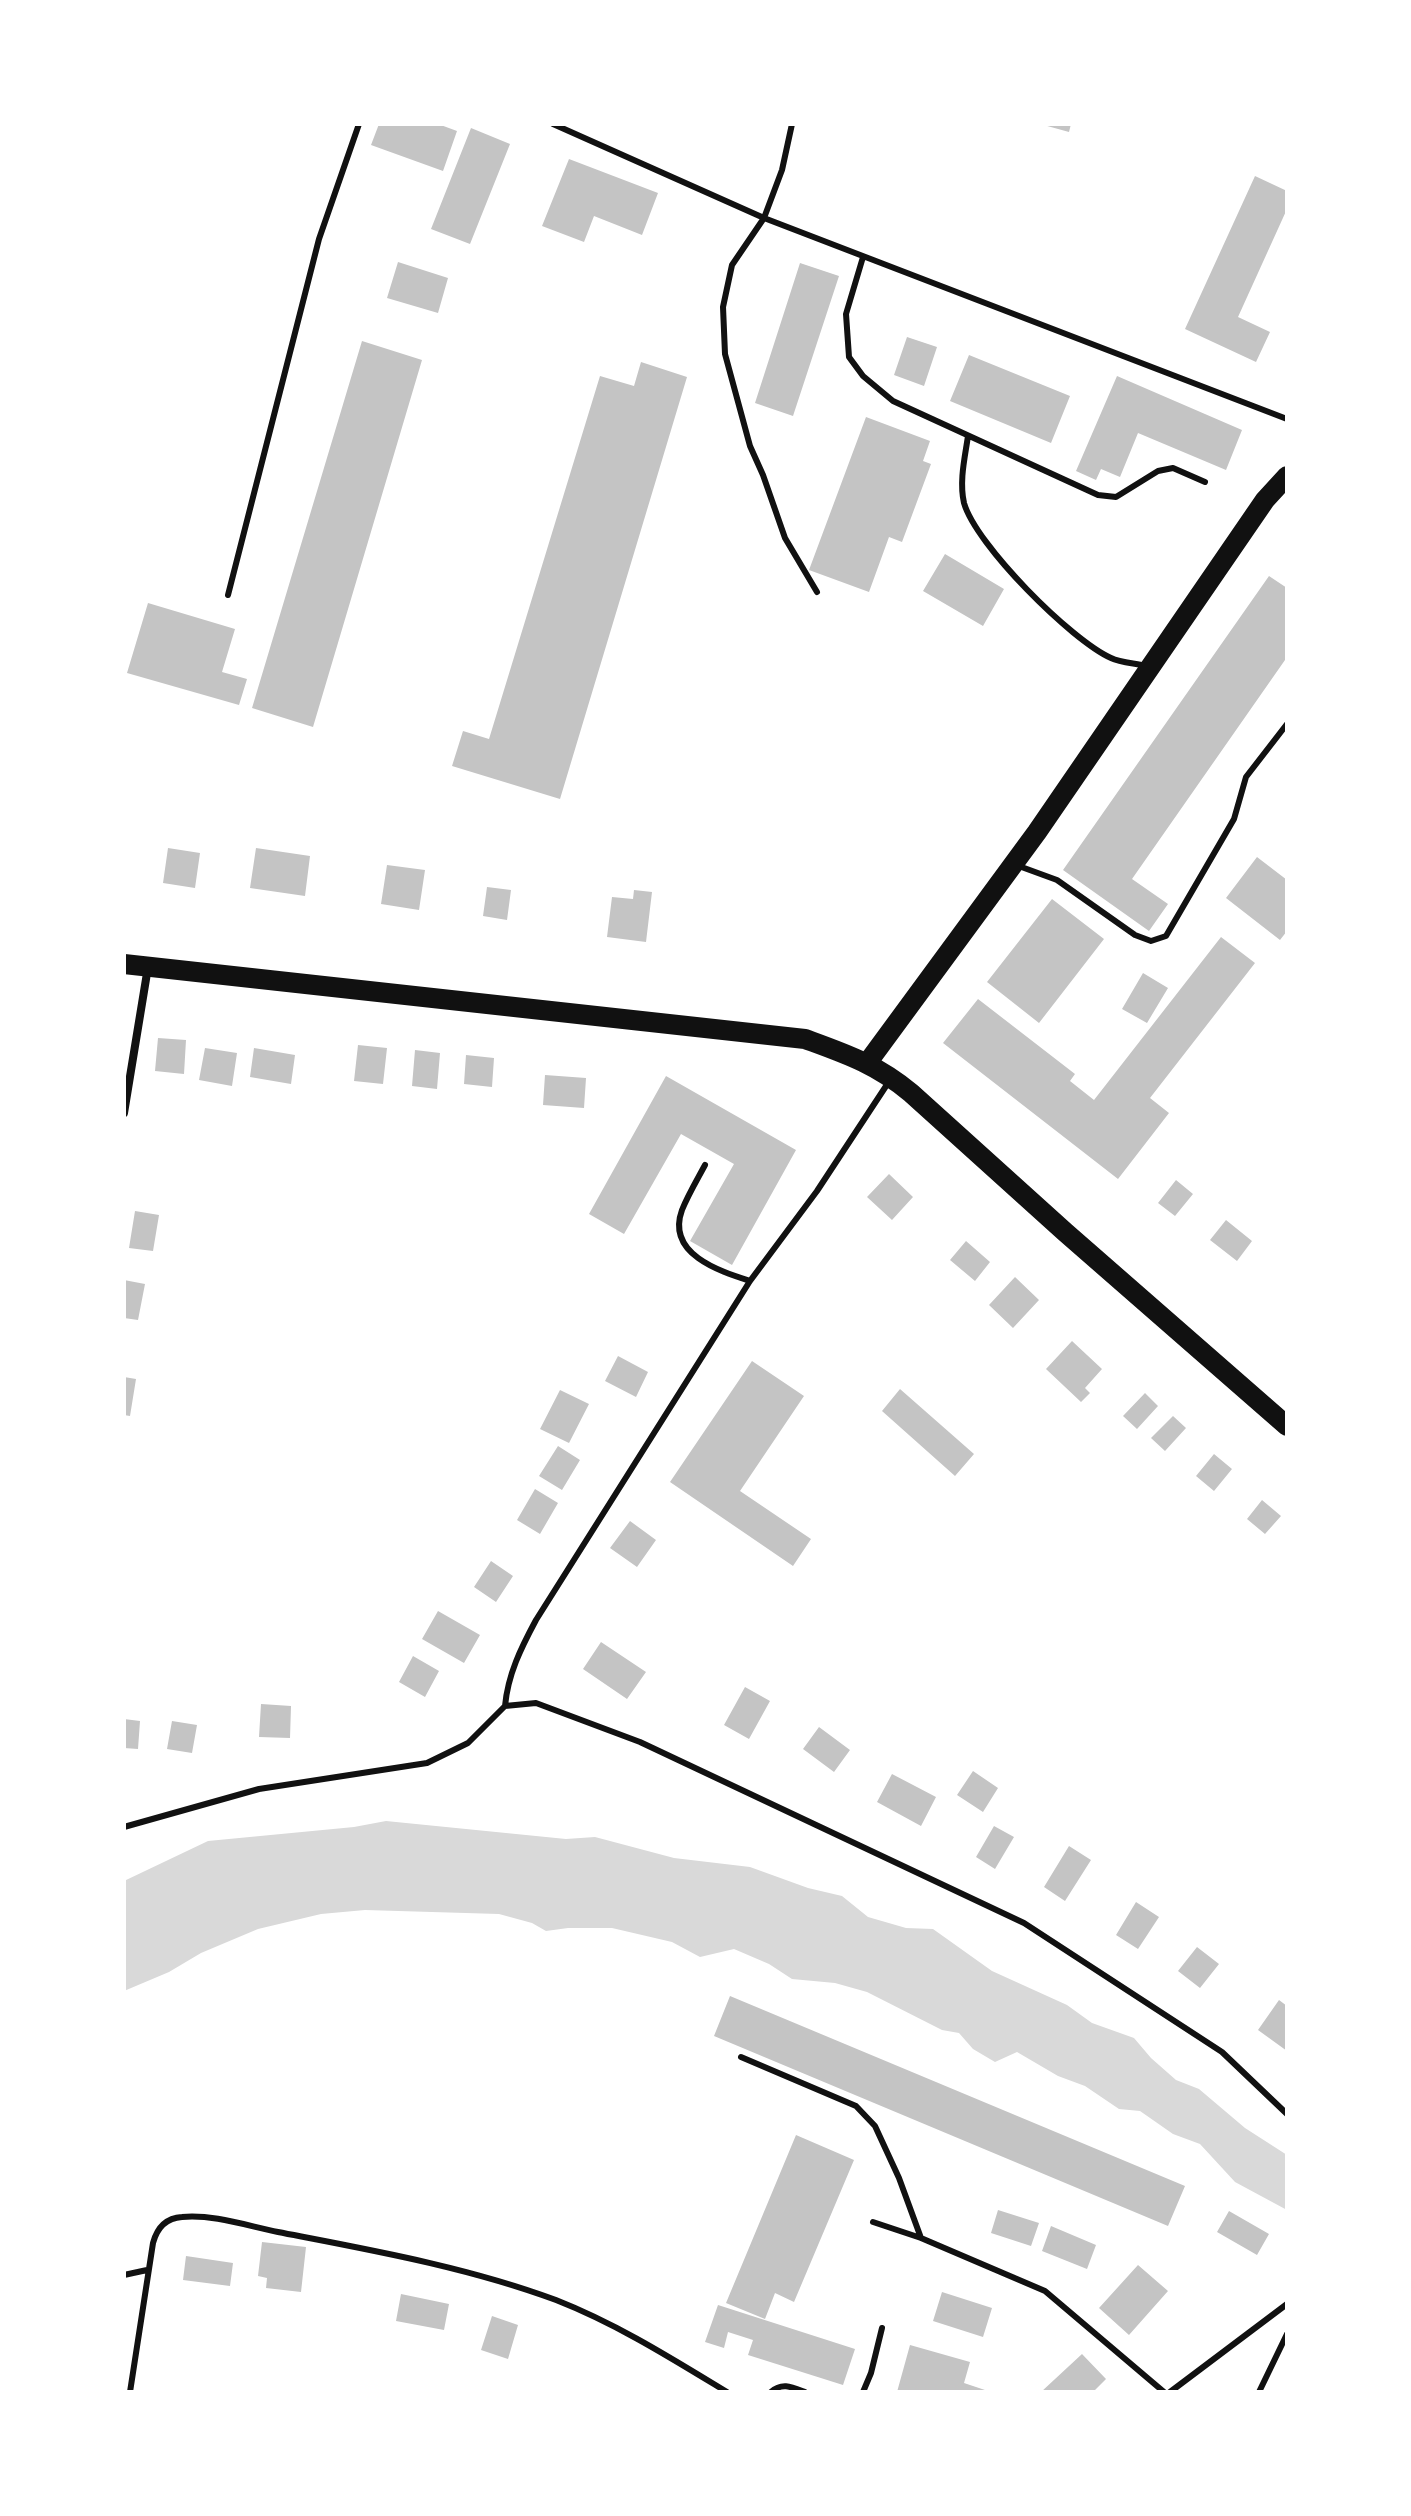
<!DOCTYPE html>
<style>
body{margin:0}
#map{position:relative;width:1411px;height:2516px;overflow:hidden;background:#fff;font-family:Commissioner,sans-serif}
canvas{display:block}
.frame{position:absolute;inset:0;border:126px solid #fff;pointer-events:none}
</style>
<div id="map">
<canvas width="1411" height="2516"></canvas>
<div class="frame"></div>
</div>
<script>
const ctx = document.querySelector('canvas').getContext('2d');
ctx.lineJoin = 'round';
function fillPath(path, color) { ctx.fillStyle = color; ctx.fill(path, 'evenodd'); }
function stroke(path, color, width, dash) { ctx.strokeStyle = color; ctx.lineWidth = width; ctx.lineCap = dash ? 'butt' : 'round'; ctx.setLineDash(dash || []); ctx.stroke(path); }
const water = new Path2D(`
 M386 1821 566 1839 595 1837 674 1858 750 1867 808 1888 842 1896 868 1917 906 1928 933 1929 992 1971 1067 2005 1092 2023 1134 2038 1151 2058 1176 2080 1199 2089 1245 2128 1287 2155V2210L1235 2182 1200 2144 1173 2134 1140 2111 1119 2109 1085 2086 1058 2076 1017 2052 995 2062 973 2049 959 2033 942 2030 867 1992 835 1983 792 1979 769 1964 734 1949 700 1957 672 1942 612 1928H568L546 1931 532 1923 499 1914 365 1910 321 1914 258 1929 201 1953 169 1972 124 1991V1881L208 1841 354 1827Z`);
const building = new Path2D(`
 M379 124H438L457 131 443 171 371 145Z
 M1040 124H1071L1069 132Z
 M471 128 510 144 470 244 431 229Z
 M569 159 658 193 642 235 594 216 584 242 542 226Z
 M1255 176 1287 191V209L1238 317 1270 332 1256 362 1185 329Z
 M398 262 448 278 438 313 387 298Z
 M800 263 839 276 793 416 755 403Z
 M907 337 937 347 924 386 894 375Z
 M362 341 422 360 313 727 252 708Z
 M969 355 1070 396 1051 443 950 401Z
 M641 362 687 377 560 799 452 766 463 731 489 739 600 376 634 386Z
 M1117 376 1242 430 1226 470 1138 433 1120 477 1101 469 1096 480 1076 471Z
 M866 417 930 441 923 461 931 464 902 542 889 537 869 592 809 570Z
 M945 554 1004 589 983 626 923 591Z
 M1269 576 1287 588V662L1285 660 1132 879 1168 904 1149 931 1063 870Z
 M148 603 235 629 222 672 247 679 239 705 127 673Z
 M168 848 200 853 195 888 163 883Z
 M256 848 310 856 305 896 250 888Z
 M1257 857 1287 880V931L1280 940 1226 898Z
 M387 865 425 870 419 910 381 904Z
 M487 887 511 890 507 920 483 916Z
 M634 890 652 892 646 942 607 937 612 897 633 899Z
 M1052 899 1104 939 1039 1023 987 982Z
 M1221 937 1255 963 1150 1098 1169 1113 1118 1179 943 1043 978 999 1075 1074 1070 1081 1094 1100Z
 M1143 973 1168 988 1147 1023 1122 1009Z
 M158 1038 186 1040 184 1074 155 1071Z
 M358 1045 387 1048 383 1084 354 1081Z
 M205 1048 237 1053 232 1086 199 1080Z
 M254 1048 295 1055 291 1084 250 1077Z
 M415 1050 440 1053 437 1089 412 1086Z
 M466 1055 494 1058 492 1087 464 1084Z
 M545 1075 586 1078 584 1108 543 1105Z
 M666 1076 796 1150 732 1265 690 1241 734 1164 681 1134 624 1234 589 1214Z
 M889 1174 913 1197 892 1220 867 1197Z
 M1176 1180 1193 1194 1175 1216 1158 1203Z
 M135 1211 159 1215 153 1251 129 1248Z
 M1226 1220 1252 1241 1237 1261 1210 1240Z
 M966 1241 990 1262 975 1281 950 1260Z
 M1015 1277 1039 1300 1013 1328 989 1305Z
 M124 1280 145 1284 138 1320 124 1318Z
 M1072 1341 1102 1369 1085 1388 1090 1393 1081 1402 1046 1369Z
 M618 1356 648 1372 636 1397 605 1381Z
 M752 1361 804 1396 740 1491 811 1539 793 1566 670 1482Z
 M124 1377 136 1379 130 1416 124 1415Z
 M900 1389 974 1454 955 1476 882 1411Z
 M560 1390 589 1404 569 1443 540 1429Z
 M1145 1393 1158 1406 1137 1429 1123 1416Z
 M1173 1416 1186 1428 1165 1451 1151 1438Z
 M558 1446 580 1460 562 1490 539 1476Z
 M1214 1454 1232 1469 1214 1491 1196 1476Z
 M535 1489 558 1503 540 1534 517 1520Z
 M1262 1500 1281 1516 1265 1534 1247 1519Z
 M630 1521 656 1540 637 1567 610 1548Z
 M491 1561 513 1576 496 1602 474 1587Z
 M438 1611 480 1635 464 1663 422 1639Z
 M601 1642 646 1672 627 1699 583 1669Z
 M413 1656 439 1671 425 1697 399 1682Z
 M745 1687 770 1701 749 1739 724 1725Z
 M261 1704 291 1706 290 1738 259 1737Z
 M124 1719 140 1721 138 1749 124 1748Z
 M172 1721 197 1725 192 1753 167 1749Z
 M819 1727 850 1750 834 1772 803 1749Z
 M973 1771 998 1788 983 1812 957 1795Z
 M892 1774 936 1797 921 1826 877 1802Z
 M994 1826 1014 1837 995 1869 976 1857Z
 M1069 1846 1091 1860 1065 1901 1044 1887Z
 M1136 1902 1159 1917 1138 1949 1116 1935Z
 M1197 1947 1219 1964 1200 1988 1178 1971Z
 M730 1996 1185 2186 1168 2226 714 2036Z
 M1279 2000 1287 2006V2051L1258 2030Z
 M796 2135 854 2160 794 2302 775 2293 765 2319 726 2303Z
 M998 2210 1039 2223 1031 2246 991 2233Z
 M1229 2211 1269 2234 1257 2255 1217 2232Z
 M1051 2226 1096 2245 1087 2269 1042 2251Z
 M262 2242 306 2247 301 2292 266 2288 267 2278 258 2276Z
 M186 2256 233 2263 230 2286 183 2280Z
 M1138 2265 1168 2291 1129 2335 1099 2308Z
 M942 2292 992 2308 983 2337 933 2321Z
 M401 2294 449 2304 444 2330 396 2321Z
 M718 2305 855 2349 843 2385 748 2355 753 2340 728 2332 724 2348 705 2342Z
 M492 2316 518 2325 508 2359 481 2350Z
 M910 2345 970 2362 964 2383 991 2392H897Z
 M1082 2354 1106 2379 1093 2392H1041Z`);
const service = new Path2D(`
 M553 124 764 218 1287 419
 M792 124 782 170 764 218 732 265 723 307 725 354 750 446 763 475 785 538 817 592
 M863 257 846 314 849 357 863 376 893 401 1098 495 1116 497 1158 471 1173 468 1205 482
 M968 436C965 457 959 481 964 503 976 545 1071 640 1111 658 1121 663 1136 663 1147 666
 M228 595 319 239 359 124
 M1016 865 1057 880 1135 935 1151 941 1166 936 1234 819 1246 777 1287 724
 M705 1165C697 1180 688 1195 682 1210 666 1254 719 1271 750 1281
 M505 1706C508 1674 521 1648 536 1620L750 1281 817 1191 890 1080
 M124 1827 259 1789 427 1763 468 1743 505 1706 536 1703 640 1742 1024 1923 1222 2052 1287 2114
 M741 2057 856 2106 875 2126 899 2178 921 2238
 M873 2222 921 2238 1045 2291 1164 2392
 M124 2275 147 2270
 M130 2392 153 2243C157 2228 166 2218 182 2217 213 2214 248 2226 278 2232 371 2250 467 2267 556 2300 617 2324 671 2358 727 2392
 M771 2392C782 2382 792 2387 805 2392
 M863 2392 871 2373 882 2328
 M1170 2392 1287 2304
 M1259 2392 1287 2334`);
const minor = new Path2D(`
 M124 1113 148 967`);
const primary = new Path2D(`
 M124 964 805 1039C846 1054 876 1064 911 1093L1065 1232 1287 1426
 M868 1062 1037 832 1265 500 1287 476`);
fillPath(water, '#d9d9d9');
fillPath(building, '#c4c4c4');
stroke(service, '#111', 6);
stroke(minor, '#111', 8);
stroke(primary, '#111', 20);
</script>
